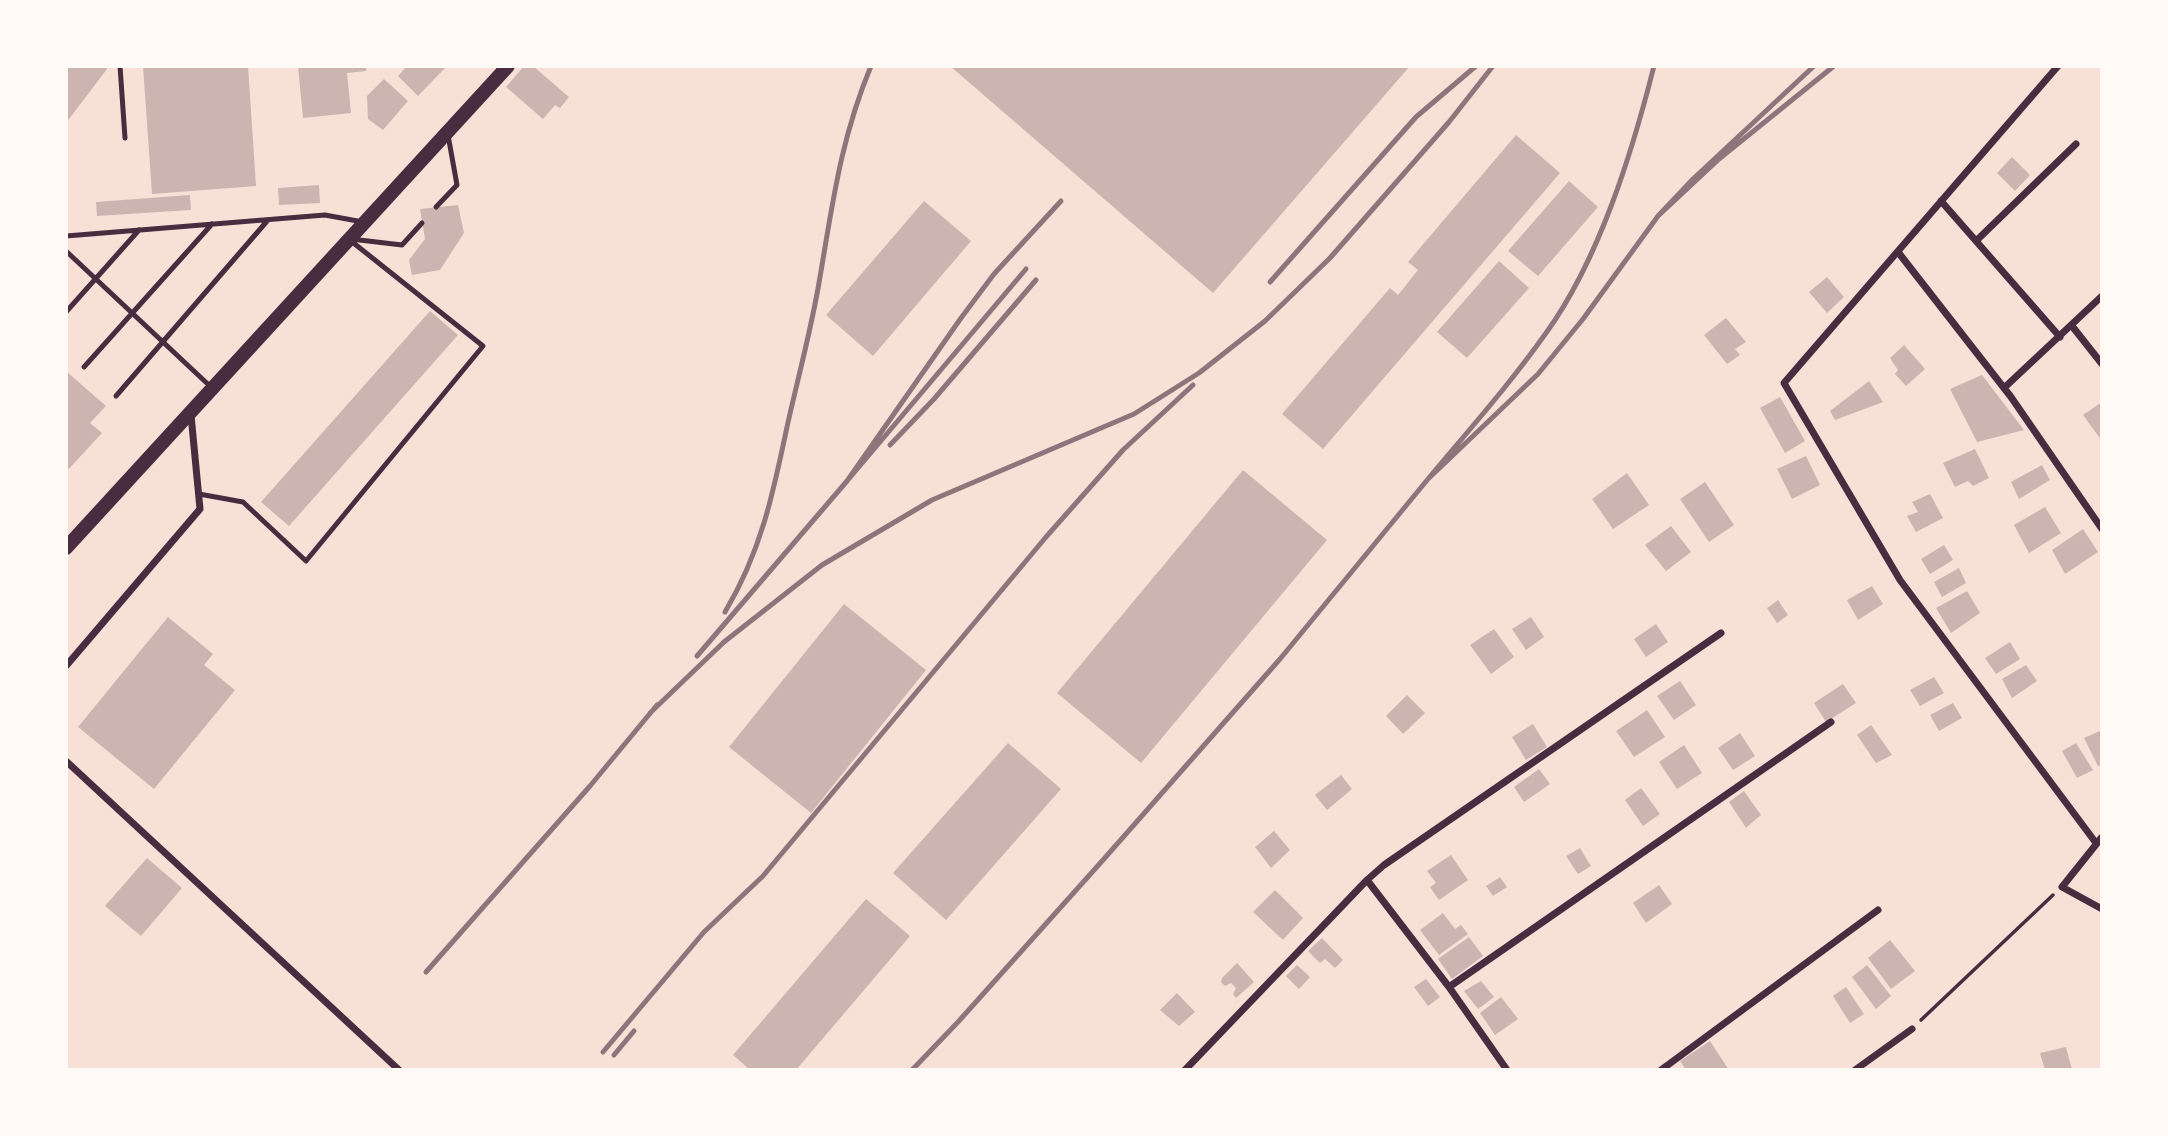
<!DOCTYPE html>
<style>
body{margin:0}
#map{position:relative;width:2168px;height:1136px;overflow:hidden;background:#f7e1d7;font-family:"IBM Plex Sans",sans-serif}
canvas{display:block}
.frame{position:absolute;inset:0;border:68px solid #fffaf5;pointer-events:none}
</style>
<div id="map">
<canvas width="2168" height="1136"></canvas>
<div class="frame"></div>
</div>
<script>
const ctx = document.querySelector('canvas').getContext('2d');
ctx.lineJoin = 'round';
function fillPath(path, color) { ctx.fillStyle = color; ctx.fill(path, 'evenodd'); }
function stroke(path, color, width, dash) { ctx.strokeStyle = color; ctx.lineWidth = width; ctx.lineCap = dash ? 'butt' : 'round'; ctx.setLineDash(dash || []); ctx.stroke(path); }
const building = new Path2D(`
 M66 66H104L107 69 66 123Z
 M143 66H248L256 186 152 194Z
 M298 66H366V71L347 73 351 113 303 118Z
 M407 66H447L418 96 398 76Z
 M524 66H533L569 97 560 108 555 105 543 119 506 87Z
 M950 66H1410L1213 293Z
 M384 79 408 101 383 130 368 119 367 96Z
 M1516 135 1560 173 1323 449 1282 414 1390 288 1398 295 1418 270 1408 262Z
 M2012 157 2030 175 2015 191 1997 173Z
 M1569 181 1598 207 1538 276 1508 251Z
 M319 185 320 203 279 205 278 188Z
 M190 195 191 210 97 216 96 202Z
 M924 201 971 241 873 356 826 315Z
 M458 205 464 233 440 270 412 275 409 260 425 239 420 209Z
 M1499 261 1529 288 1467 358 1437 332Z
 M1827 277 1844 297 1827 313 1809 292Z
 M430 311 458 335 289 526 261 502Z
 M1726 318 1746 342 1735 349 1740 355 1727 364 1704 335Z
 M1904 345 1925 369 1906 386 1895 374 1898 370 1890 358Z
 M66 371 106 406 90 423 102 433 66 472Z
 M1982 375 2024 430 1977 442 1950 389Z
 M1869 381 1883 402 1835 420 1830 411Z
 M1780 397 1805 441 1785 453 1760 408Z
 M2102 402V441L2083 415Z
 M1975 449 1989 478 1973 486 1968 481 1955 487 1943 463Z
 M1806 456 1820 485 1792 499 1777 469Z
 M2042 465 2050 480 2019 499 2011 482Z
 M1243 470 1327 540 1141 763 1057 693Z
 M1627 473 1649 505 1613 529 1592 499Z
 M1705 482 1734 525 1709 542 1680 499Z
 M1930 494 1943 518 1916 532 1907 516 1918 512 1912 502Z
 M2045 507 2061 533 2029 553 2014 525Z
 M1671 526 1691 552 1666 571 1645 545Z
 M2083 529 2098 552 2065 574 2052 550Z
 M1944 545 1953 560 1930 574 1921 559Z
 M1959 568 1966 583 1942 597 1934 582Z
 M1872 586 1883 604 1858 620 1847 600Z
 M1967 591 1980 613 1951 633 1936 608Z
 M1778 600 1788 615 1777 623 1767 608Z
 M844 604 926 670 811 813 729 747Z
 M168 617 213 654 204 665 235 690 154 789 78 727Z
 M1531 617 1544 637 1526 650 1512 629Z
 M1656 624 1668 642 1646 657 1634 639Z
 M1494 629 1514 657 1491 674 1470 645Z
 M2010 642 2020 659 1996 674 1985 658Z
 M2026 665 2037 681 2012 698 2002 679Z
 M1934 677 1944 693 1920 706 1910 690Z
 M1680 681 1696 705 1674 720 1657 696Z
 M1843 684 1856 703 1826 722 1814 703Z
 M1407 695 1425 713 1403 734 1386 716Z
 M1953 703 1962 718 1939 731 1930 715Z
 M1647 710 1665 737 1634 757 1616 731Z
 M1533 724 1547 747 1526 760 1512 737Z
 M1871 725 1892 755 1876 763 1857 735Z
 M2102 730V765L2098 766 2084 738Z
 M1740 733 1755 756 1733 770 1718 748Z
 M1008 743 1061 789 946 920 893 873Z
 M2076 743 2093 770 2077 778 2062 751Z
 M1684 745 1702 773 1677 789 1659 762Z
 M1539 769 1550 784 1524 802 1514 787Z
 M1341 775 1352 789 1327 810 1315 795Z
 M1641 788 1660 814 1643 826 1625 800Z
 M1744 791 1761 815 1746 828 1729 802Z
 M1274 831 1290 850 1271 868 1255 847Z
 M1580 848 1591 866 1578 874 1566 856Z
 M1451 855 1468 880 1439 900 1430 887 1436 883 1427 871Z
 M147 858 182 888 141 936 105 906Z
 M1500 877 1507 887 1493 896 1486 886Z
 M1659 885 1672 904 1646 923 1633 903Z
 M1275 890 1303 918 1283 940 1253 912Z
 M866 899 910 936 796 1070H750L733 1055Z
 M1443 913 1455 929 1461 925 1468 934 1439 955 1420 930Z
 M1469 937 1483 956 1452 979 1438 959Z
 M1322 938 1343 960 1335 968 1325 959 1320 963 1308 951Z
 M1890 940 1915 971 1891 989 1868 958Z
 M1237 963 1254 982 1236 998 1233 994 1236 988 1231 983 1225 986 1221 982 1222 978Z
 M1297 965 1310 977 1299 989 1286 976Z
 M1867 965 1891 996 1876 1009 1852 977Z
 M1426 979 1440 997 1428 1006 1414 987Z
 M1481 981 1494 997 1478 1009 1464 991Z
 M1846 987 1864 1014 1850 1023 1833 996Z
 M1177 993 1195 1012 1179 1026 1160 1010Z
 M1501 997 1518 1019 1495 1035 1480 1013Z
 M1710 1041 1729 1070H1686L1680 1061Z
 M2066 1047 2072 1070H2045L2040 1053Z`);
const path = new Path2D(`
 M1921 1020 2053 895`);
const service = new Path2D(`
 M120 66 125 138
 M436 207 457 185 448 135
 M66 236 325 215 363 222
 M351 239 402 245 422 223
 M66 251 212 388
 M66 312 139 230
 M84 367 212 224
 M116 396 268 220
 M199 494 243 502 306 561 483 346 351 241`);
const minor = new Path2D(`
 M2058 66 1784 383 1900 580 2096 843
 M1941 201 2060 337
 M1976 241 2076 144
 M1898 252 2011 397 2102 529
 M2072 326 2102 364
 M2004 388 2102 296
 M66 666 200 509 191 415
 M66 761 399 1070
 M2102 837 2062 887 2102 909
 M1367 880 1449 987 1507 1070
 M1449 987 1831 722
 M1185 1070 1367 880 1384 865 1721 633
 M1661 1070 1878 910
 M1855 1070 1912 1029`);
const secondary = new Path2D(`
 M66 548 508 66`);
const rail = new Path2D(`
 M1654 66C1632 153 1599 260 1546 333 1510 384 1468 431 1428 479L1538 374 1583 319 1658 216
 M1814 66 1693 179 1658 216 1719 159 1834 66
 M1026 269 847 481 961 318 994 274 1061 201
 M1270 282 1416 117 1476 66
 M890 445 934 399 1036 280
 M725 612C761 552 773 494 787 427 798 377 812 327 820 277 833 201 841 138 871 66
 M697 656 847 481
 M650 713 724 642 822 565 932 500 1134 414 1199 373 1265 321 1330 258 1449 122 1493 66
 M426 972 590 786 657 705
 M603 1052 704 932 763 876 1046 537 1123 450 1193 385
 M614 1055 634 1031
 M912 1070 958 1022 1103 860 1280 659 1428 479`);
fillPath(building, '#ccb4b1');
stroke(path, '#4a2c40', 3.5);
stroke(service, '#4a2c40', 5);
stroke(minor, '#4a2c40', 7);
stroke(secondary, '#4a2c40', 14);
stroke(rail, '#8f747c', 5);
</script>
